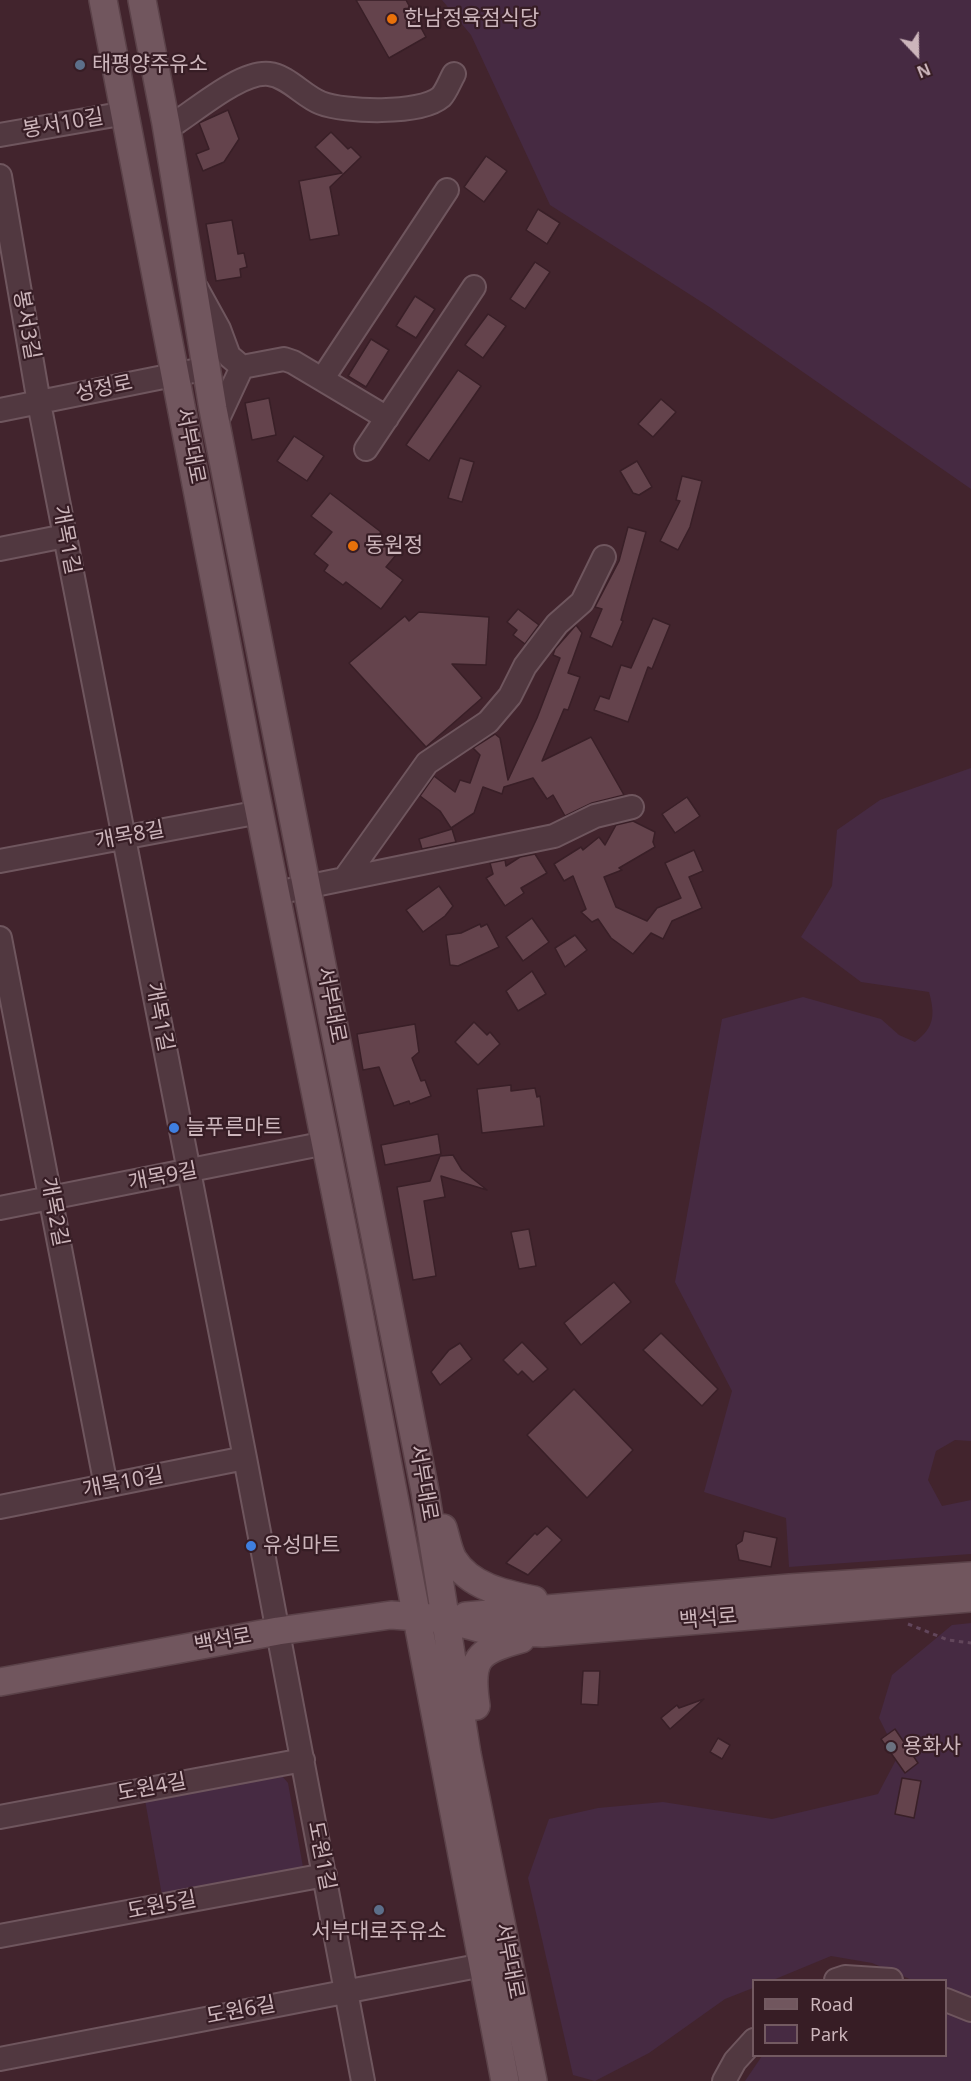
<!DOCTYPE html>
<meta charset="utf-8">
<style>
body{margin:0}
#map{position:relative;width:971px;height:2081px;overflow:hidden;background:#42242d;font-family:"Noto Sans",sans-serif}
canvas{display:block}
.legend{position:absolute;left:752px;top:1979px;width:195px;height:78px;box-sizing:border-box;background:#371d25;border:2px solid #735a61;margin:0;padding:8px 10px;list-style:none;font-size:18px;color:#ccb5bb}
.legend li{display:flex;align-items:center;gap:12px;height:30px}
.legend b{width:30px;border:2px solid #735a61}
.north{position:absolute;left:887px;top:24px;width:60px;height:60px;-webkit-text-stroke:4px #371d25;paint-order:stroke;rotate:158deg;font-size:16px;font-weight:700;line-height:24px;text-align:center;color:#ccb5bb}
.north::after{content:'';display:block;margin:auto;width:21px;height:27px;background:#ccb5bb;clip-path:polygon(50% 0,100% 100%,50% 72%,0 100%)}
</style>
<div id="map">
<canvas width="971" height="2081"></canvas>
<ul class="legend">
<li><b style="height:8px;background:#71565e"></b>Road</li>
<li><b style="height:16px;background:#462a42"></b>Park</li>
</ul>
<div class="north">N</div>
</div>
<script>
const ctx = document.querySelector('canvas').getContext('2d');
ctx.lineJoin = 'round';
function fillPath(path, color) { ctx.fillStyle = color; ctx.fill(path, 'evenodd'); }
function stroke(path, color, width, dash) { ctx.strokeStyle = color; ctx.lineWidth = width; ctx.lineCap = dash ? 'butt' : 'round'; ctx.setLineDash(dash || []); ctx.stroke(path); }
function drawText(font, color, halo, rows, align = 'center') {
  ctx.font = font + ' "Noto Sans","Noto Sans KR",sans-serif'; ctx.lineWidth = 4.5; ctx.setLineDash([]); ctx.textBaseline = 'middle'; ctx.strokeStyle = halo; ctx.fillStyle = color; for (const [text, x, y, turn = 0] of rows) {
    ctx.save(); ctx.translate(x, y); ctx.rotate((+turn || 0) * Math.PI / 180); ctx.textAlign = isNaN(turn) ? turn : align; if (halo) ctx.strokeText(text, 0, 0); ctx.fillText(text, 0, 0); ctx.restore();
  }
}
const green = new Path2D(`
 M442 0H971V489L711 308 550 205 471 35Z
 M971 768V1441L955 1440 936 1451 928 1480 942 1506 971 1500V1554L789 1567 786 1518 704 1492 732 1391 675 1282 722 1019 803 997 881 1019 899 1035 915 1042C935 1027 935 1014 929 992L861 982 801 937 832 886 837 830 880 800Z
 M971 1623V2008L946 1995V1980H912L872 1963 831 1956 773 1980H754L753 1988 725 1999 649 2053 595 2081 573 2075 528 1878 549 1819 598 1808 663 1802 772 1819 878 1794 898 1756 879 1718 892 1675 952 1625Z
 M272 1774 282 1776 288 1783 303 1867 300 1872 163 1901 145 1800Z
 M946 2010 971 2021V2081H745L762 2056H946Z`);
const building = new Path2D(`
 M356 0H406L426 37 389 58Z
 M228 110 239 139 224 162 203 171 196 154 209 149 199 123Z
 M331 132 348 149 351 147 361 157 330 187 339 235 310 240 299 181 342 173 315 147Z
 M486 156 507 171 484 202 464 187Z
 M538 209 560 223 547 244 526 230Z
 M232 220 238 254 244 253 247 267 240 269 241 277 216 281 206 224Z
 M535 262 550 272 525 309 510 299Z
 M415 296 435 309 416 338 396 326Z
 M488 314 506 326 483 358 465 345Z
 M371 339 389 350 366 387 348 376Z
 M458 370 481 386 429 461 406 445Z
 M269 398 276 435 252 440 245 403Z
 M661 399 676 412 653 437 638 424Z
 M294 436 324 456 307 481 277 461Z
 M460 458 474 462 462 502 448 498Z
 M637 461 652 487 639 495 633 493 620 471Z
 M682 476 702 481 690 527 678 550 660 541 680 501 676 500Z
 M330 493 381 532 376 539 396 555 386 567 403 580 381 609 346 582 343 585 324 571 328 565 314 554 332 532 311 516Z
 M628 527 646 532 621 620 623 621 612 647 590 637 602 609 595 607 619 561Z
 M518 609 539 625 525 644 513 635 517 630 507 622Z
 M419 612 489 617 486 665 452 664 482 698 426 747 349 663 405 616 409 621Z
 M653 618 670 625 652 669 648 667 628 722 594 710 600 696 609 699 621 665 631 668Z
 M576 625 582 633 568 673 580 677 568 710 564 709 542 761 591 737 624 795 592 803 565 816 553 795 547 799 533 778 504 787 502 794 483 787 474 813 451 828 440 811 420 796 434 776 455 792 460 780 470 783 480 755 473 748 495 734 500 738 508 780 537 718 560 658 553 655 555 649Z
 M687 797 700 816 675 833 662 814Z
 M633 821 655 832 653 842 655 847 619 868 622 870 604 877 616 907 647 921 657 908 681 898 665 863 694 850 703 871 689 877 702 908 672 921 663 939 651 933 633 954 611 938 598 919 592 922 581 912 586 909 573 876 564 881 554 864 581 847 583 850 599 837 605 845 616 825Z
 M452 829 456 842 422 849 419 839Z
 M535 854 547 873 521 888 524 893 505 906 486 878 493 874 490 863 505 860 506 866 520 857Z
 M439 886 453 906 445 916 423 932 406 910Z
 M532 918 549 942 523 961 506 937Z
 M480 924 481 927 487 924 499 947 458 966 450 965 446 935 461 933Z
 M575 935 587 950 565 967 555 948Z
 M532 971 546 994 518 1011 506 991Z
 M474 1022 487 1035 490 1032 500 1044 478 1065 455 1042Z
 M415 1024 419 1052 412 1058 421 1081 425 1080 431 1096 410 1104 409 1101 394 1106 379 1067 363 1070 357 1034Z
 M511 1085V1091L535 1088 537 1097 540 1096 544 1126 482 1133 477 1089Z
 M438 1134 441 1154 385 1165 381 1145Z
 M453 1155 462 1170 487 1190 441 1176 445 1197 424 1201 436 1276 413 1280 397 1187 430 1181 440 1156Z
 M529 1229 536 1266 519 1269 511 1232Z
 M614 1282 631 1302 581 1345 564 1323Z
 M661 1333 718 1389 702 1406 643 1350Z
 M522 1342 548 1369 533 1382 522 1371 518 1375 503 1360Z
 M460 1343 472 1359 440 1385 431 1372 449 1350Z
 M574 1389 633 1450 587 1498 527 1435Z
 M547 1526 562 1540 528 1575 506 1563 535 1533 537 1535Z
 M744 1531 777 1538 771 1567 739 1560 736 1545 742 1541Z
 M583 1671H600L598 1705 581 1704Z
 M704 1699 670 1729 661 1718 677 1705 679 1708Z
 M895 1729 918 1763 905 1773 881 1739Z
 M718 1738 730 1745 722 1759 710 1752Z
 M902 1778 921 1781 914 1818 895 1814Z`);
const path = new Path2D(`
 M908 1624 948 1640 971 1643`);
const minor = new Path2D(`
 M166 124 177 122C200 107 242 71 269 74 288 76 303 96 321 103 344 112 420 115 441 97 446 92 450 81 454 74
 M0 135 126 113
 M0 176 39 403 245 1458 363 2081
 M197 289 219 329 229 356 242 367
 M323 378 447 190
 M0 410 208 368
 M216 423 242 367 284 359 293 362 387 418
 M366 449 474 287
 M0 549 65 536
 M0 861 260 812
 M345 878 427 763 488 722 510 696 525 666 557 624 582 602 604 557
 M276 893 554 836 595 816 632 807
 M0 938 106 1486
 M0 1208 326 1143
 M0 1507 245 1458
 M0 1817 303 1760
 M0 1936 325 1875
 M836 1980 845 1977 891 1980
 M946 2000 971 2010
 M0 2059 483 1965
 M724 2081 735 2061 754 2040`);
const major = new Path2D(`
 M103 0 250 765 352 1276 505 2081
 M142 0 166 124 213 409 425 1491 467 1754 533 2081
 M443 1528C446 1537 448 1550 453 1559 470 1587 505 1594 534 1600
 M466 1616 790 1588 971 1576
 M0 1682 278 1631 391 1615 446 1619 486 1630 542 1633 971 1598
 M476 1706C469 1658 477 1651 521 1639`);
const markers = [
 [392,19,6,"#e8710a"],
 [80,65,6,"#5c6f8a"],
 [353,546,6,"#e8710a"],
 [174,1128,6,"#3f7fe0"],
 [251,1546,6,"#3f7fe0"],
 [891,1747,6,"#6b7280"],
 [379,1910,6,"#5c6f8a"]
];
const poiNames = [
 ["한남정육점식당",404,19],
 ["태평양주유소",92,65],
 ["동원정",365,546],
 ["늘푸른마트",186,1128],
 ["유성마트",263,1546],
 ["용화사",903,1747],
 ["서부대로주유소",379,1932,"center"]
];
const streetNames = [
 ["봉서10길",63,124,-10],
 ["봉서3길",26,325,80],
 ["성정로",104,389,-12],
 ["서부대로",190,446,79],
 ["개목1길",66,540,79],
 ["개목8길",130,836,-11],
 ["서부대로",331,1005,79],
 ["개목1길",159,1017,79],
 ["개목9길",163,1177,-11],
 ["개목2길",54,1212,79],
 ["개목10길",123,1483,-11],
 ["서부대로",423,1483,80],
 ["백석로",708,1619,-5],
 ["백석로",223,1641,-10],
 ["도원4길",152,1788,-11],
 ["도원1길",321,1856,79],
 ["도원5길",162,1906,-11],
 ["서부대로",509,1961,79],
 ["도원6길",241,2011,-11]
];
fillPath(green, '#462a42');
fillPath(building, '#64434c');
stroke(building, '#391f27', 1.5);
stroke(minor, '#6f565e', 26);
stroke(major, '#5b4249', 30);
stroke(path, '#62465b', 3, [4.5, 4.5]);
stroke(minor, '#513840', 22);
stroke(major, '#71565e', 27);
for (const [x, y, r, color] of markers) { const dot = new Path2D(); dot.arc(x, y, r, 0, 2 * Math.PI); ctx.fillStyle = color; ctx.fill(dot); stroke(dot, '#371d25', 2); }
drawText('21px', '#ccb5bb', '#371d25', poiNames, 'left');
drawText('21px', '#ccb5bb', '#371d25', streetNames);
</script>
